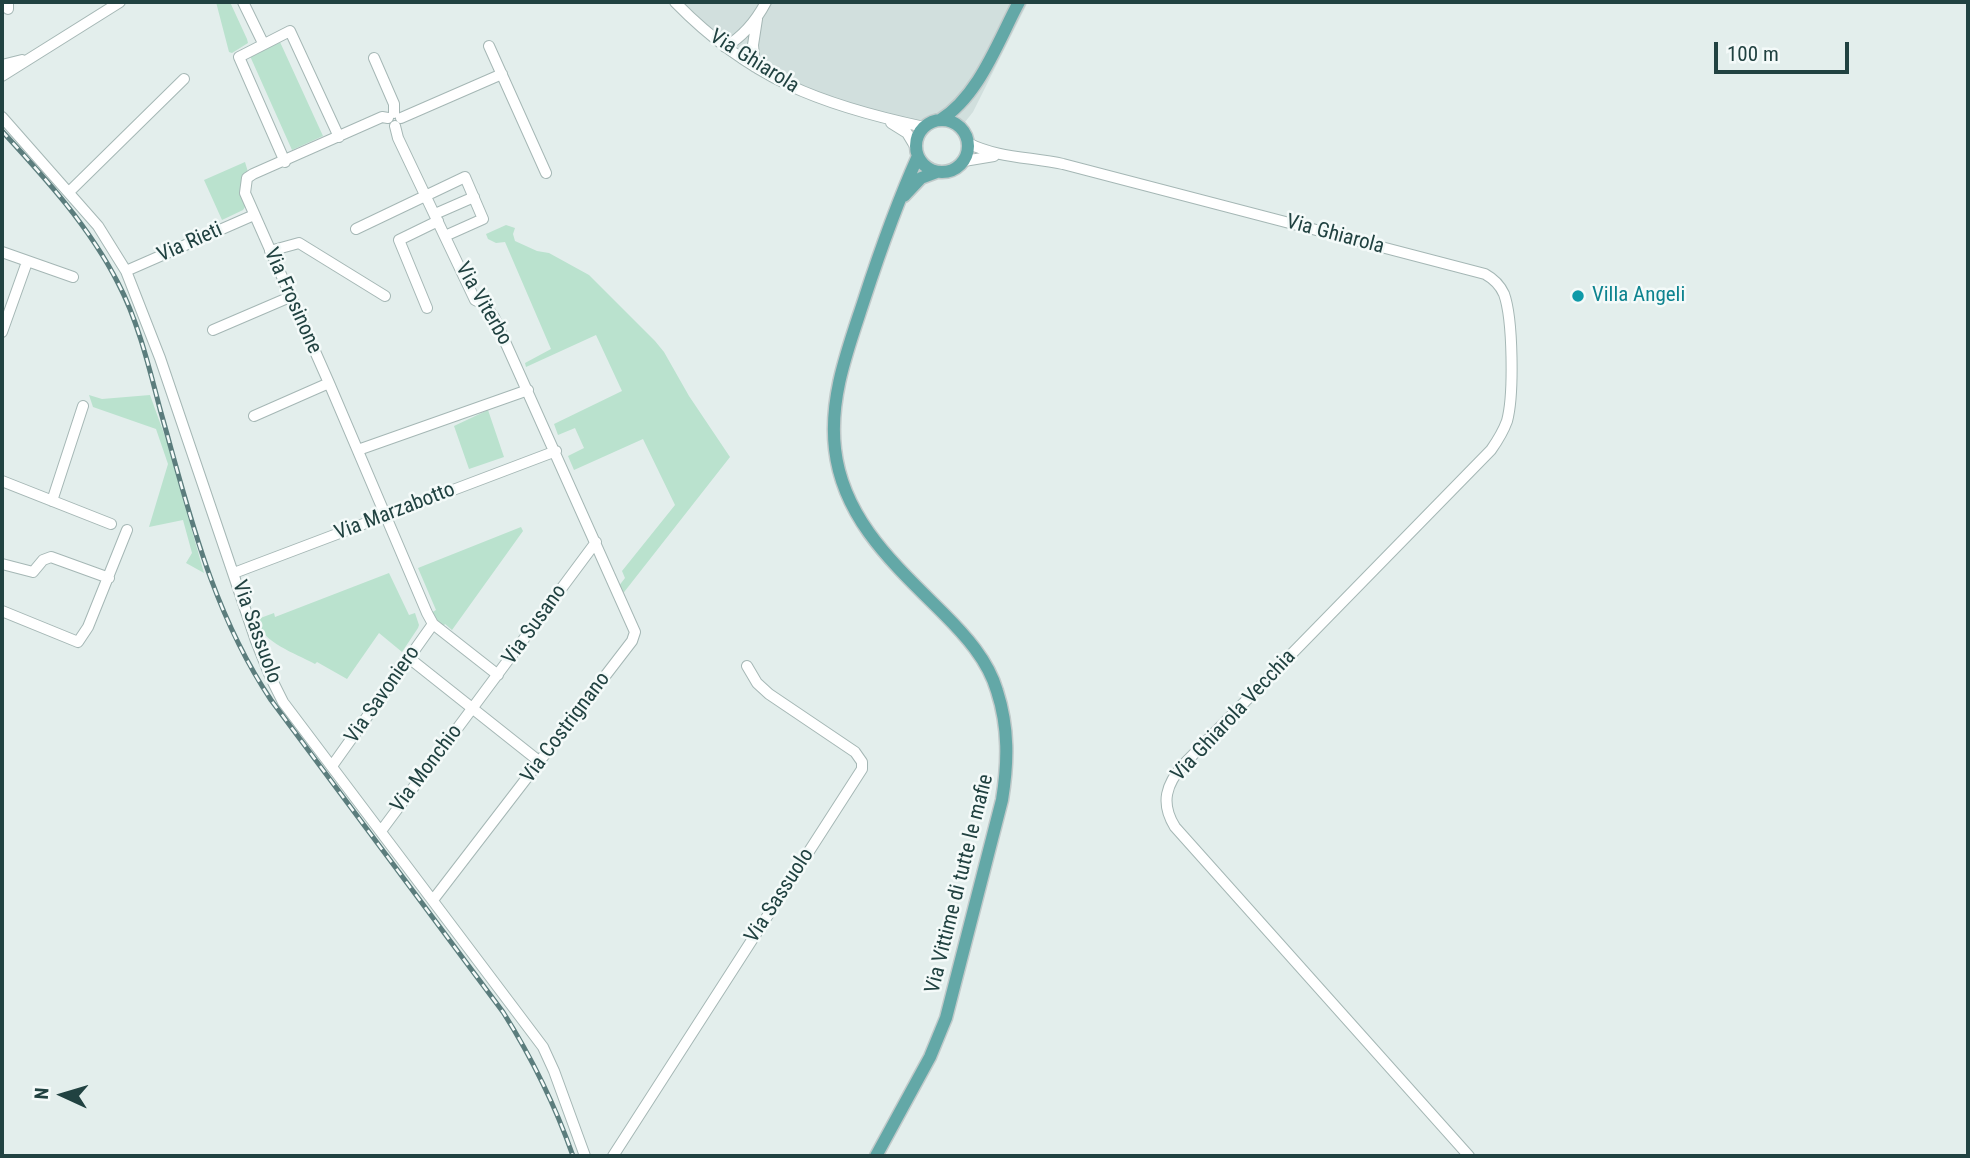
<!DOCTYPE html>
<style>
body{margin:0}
#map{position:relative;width:1970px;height:1158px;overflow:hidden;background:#e3eeec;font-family:"Roboto Condensed",sans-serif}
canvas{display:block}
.frame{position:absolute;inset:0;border:4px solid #214241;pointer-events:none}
.north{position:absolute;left:28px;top:1060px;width:70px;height:70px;-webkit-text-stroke:5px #f4faf9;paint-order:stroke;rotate:274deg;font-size:19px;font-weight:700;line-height:28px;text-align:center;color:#214241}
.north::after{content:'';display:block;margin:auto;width:24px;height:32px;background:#214241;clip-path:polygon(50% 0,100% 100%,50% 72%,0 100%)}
.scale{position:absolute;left:1714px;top:42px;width:135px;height:32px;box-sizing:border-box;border:4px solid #214241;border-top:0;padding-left:9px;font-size:21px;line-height:24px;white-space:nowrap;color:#214241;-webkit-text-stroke:5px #f4faf9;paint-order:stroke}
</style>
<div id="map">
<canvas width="1970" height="1158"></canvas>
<div class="frame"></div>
<div class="north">N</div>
<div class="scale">100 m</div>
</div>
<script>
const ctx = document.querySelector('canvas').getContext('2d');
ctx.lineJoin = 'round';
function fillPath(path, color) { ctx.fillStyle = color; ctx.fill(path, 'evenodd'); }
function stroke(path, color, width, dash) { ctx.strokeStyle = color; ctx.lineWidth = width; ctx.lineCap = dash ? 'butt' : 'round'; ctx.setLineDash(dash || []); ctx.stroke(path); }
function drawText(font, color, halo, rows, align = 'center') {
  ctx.font = font + ' "Roboto Condensed",sans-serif'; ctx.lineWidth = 5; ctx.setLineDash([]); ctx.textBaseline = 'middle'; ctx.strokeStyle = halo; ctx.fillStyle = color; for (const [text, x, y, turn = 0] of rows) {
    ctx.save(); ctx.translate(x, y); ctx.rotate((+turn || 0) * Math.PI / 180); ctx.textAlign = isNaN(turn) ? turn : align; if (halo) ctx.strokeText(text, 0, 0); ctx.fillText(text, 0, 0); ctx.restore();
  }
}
const built = new Path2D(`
 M683 2H1028L973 112 961 127 954 129 821 100 738 56Z`);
const green = new Path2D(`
 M216 2H230L247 39 248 43 232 53 229 52Z
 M280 42 323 136 292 150 250 56Z
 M245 162 248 172 243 175 241 183 247 204 243 210 222 220 204 180Z
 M506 225 515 228 513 234 515 241 537 251 549 253 589 275 655 341 664 352 689 396 730 457 621 596 618 587 625 578 622 571 675 505 643 439 574 470 568 456 584 448 575 428 558 435 554 424 622 391 596 335 526 367 525 363 551 349 505 242 496 243 488 239 486 234Z
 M89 395 102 399 150 395 167 442 204 573 186 563 192 553 183 520 149 527 168 464 156 429 93 407Z
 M488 410 504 457 469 469 454 426Z
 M521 527 523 531 452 630 445 624 441 629 429 614 436 610 418 568Z
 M389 573 409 615 415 613 419 625 418 628 402 652 379 633 347 679 317 662 315 664C293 652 265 644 255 620L274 613 275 617Z`);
const minor = new Path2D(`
 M8 2V9
 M243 2 263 43
 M675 2C750 79 821 105 924 127
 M489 46 546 173
 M725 47C744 36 756 21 766 2
 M374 58 394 104V113
 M2 65 22 60
 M755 67 753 45 757 19
 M2 76 120 2
 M2 117 98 226 126 271 160 358 256 641 270 676 283 702 543 1047 554 1071 585 1156
 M388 118 382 117 253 174 247 178 245 193 329 383 427 613 433 624 498 675
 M401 118 502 74
 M891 123 907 133 916 148
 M395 126 398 138 475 300 485 305 494 317 635 632 632 641 433 900
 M968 143C997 158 1031 157 1063 164L1485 274C1494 279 1500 285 1504 294 1513 319 1514 395 1507 421 1503 432 1498 440 1491 450L1184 764C1166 784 1160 803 1175 827L1469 1156
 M964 161 994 156
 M285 162 239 57 290 31 339 137
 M69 192 184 79
 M435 214 474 197
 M356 229 465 177 483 219 445 236
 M270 251 299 243 385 296
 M2 252 73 277
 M126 271 254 215
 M427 308 399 240 438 221
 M213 330 290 297
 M2 332 27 262
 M254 416 329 383
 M358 450 528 390
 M2 481 111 524
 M52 501 83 406
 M2 564 33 572 43 560 51 557 109 578
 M234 573 556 451
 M2 611 78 642 88 627 127 530
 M409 658 540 762
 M332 766 433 624
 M381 831 596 542
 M613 1156 862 769V762L855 752 769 694 757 683 747 666`);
const major = new Path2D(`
 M916 146a26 26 0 1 1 52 0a26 26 0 1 1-52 0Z
 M940 120C979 96 998 41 1019 2
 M904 196 921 178 937 172
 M876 1156 930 1057 946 1018 1002 800C1008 763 1009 728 997 691 988 660 965 635 943 613 896 566 843 520 835 449 829 397 848 349 864 300 880 251 897 203 918 156`);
const rail = new Path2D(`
 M2 131C45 178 89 226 118 283 138 321 149 367 160 409 189 511 211 610 271 700L503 1012C532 1058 555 1105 573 1156`);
const markers = [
 [1578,296,7,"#0f9aa8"]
];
const streetNames = [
 ["Via Ghiarola",754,62,32],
 ["Via Ghiarola",1335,235,15],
 ["Via Rieti",190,243,-24],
 ["Via Frosinone",292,301,66],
 ["Via Viterbo",483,304,60],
 ["Via Marzabotto",395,512,-21],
 ["Via Susano",535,625,-54],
 ["Via Sassuolo",256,632,70],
 ["Via Savoniero",383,695,-55],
 ["Via Ghiarola Vecchia",1234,716,-47],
 ["Via Costrignano",566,728,-53],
 ["Via Monchio",427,769,-53],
 ["Via Vittime di tutte le mafie",960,884,-76],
 ["Via Sassuolo",780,896,-57]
];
const cultureNames = [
 ["Villa Angeli",1592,296]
];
fillPath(built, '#d1dfdd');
fillPath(green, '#bae2ce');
stroke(minor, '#a5b7b5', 12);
stroke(major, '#c1caca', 15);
stroke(minor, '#fff', 10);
stroke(major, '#63a8a7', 12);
stroke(rail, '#5b7d7d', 5);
stroke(rail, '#f4faf9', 2.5, [8]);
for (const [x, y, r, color] of markers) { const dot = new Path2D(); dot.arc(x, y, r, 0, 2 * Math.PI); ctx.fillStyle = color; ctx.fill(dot); stroke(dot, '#f4faf9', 2.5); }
drawText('21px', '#214241', '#f4faf9', streetNames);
drawText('21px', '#0d838f', '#f4faf9', cultureNames, 'left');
</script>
